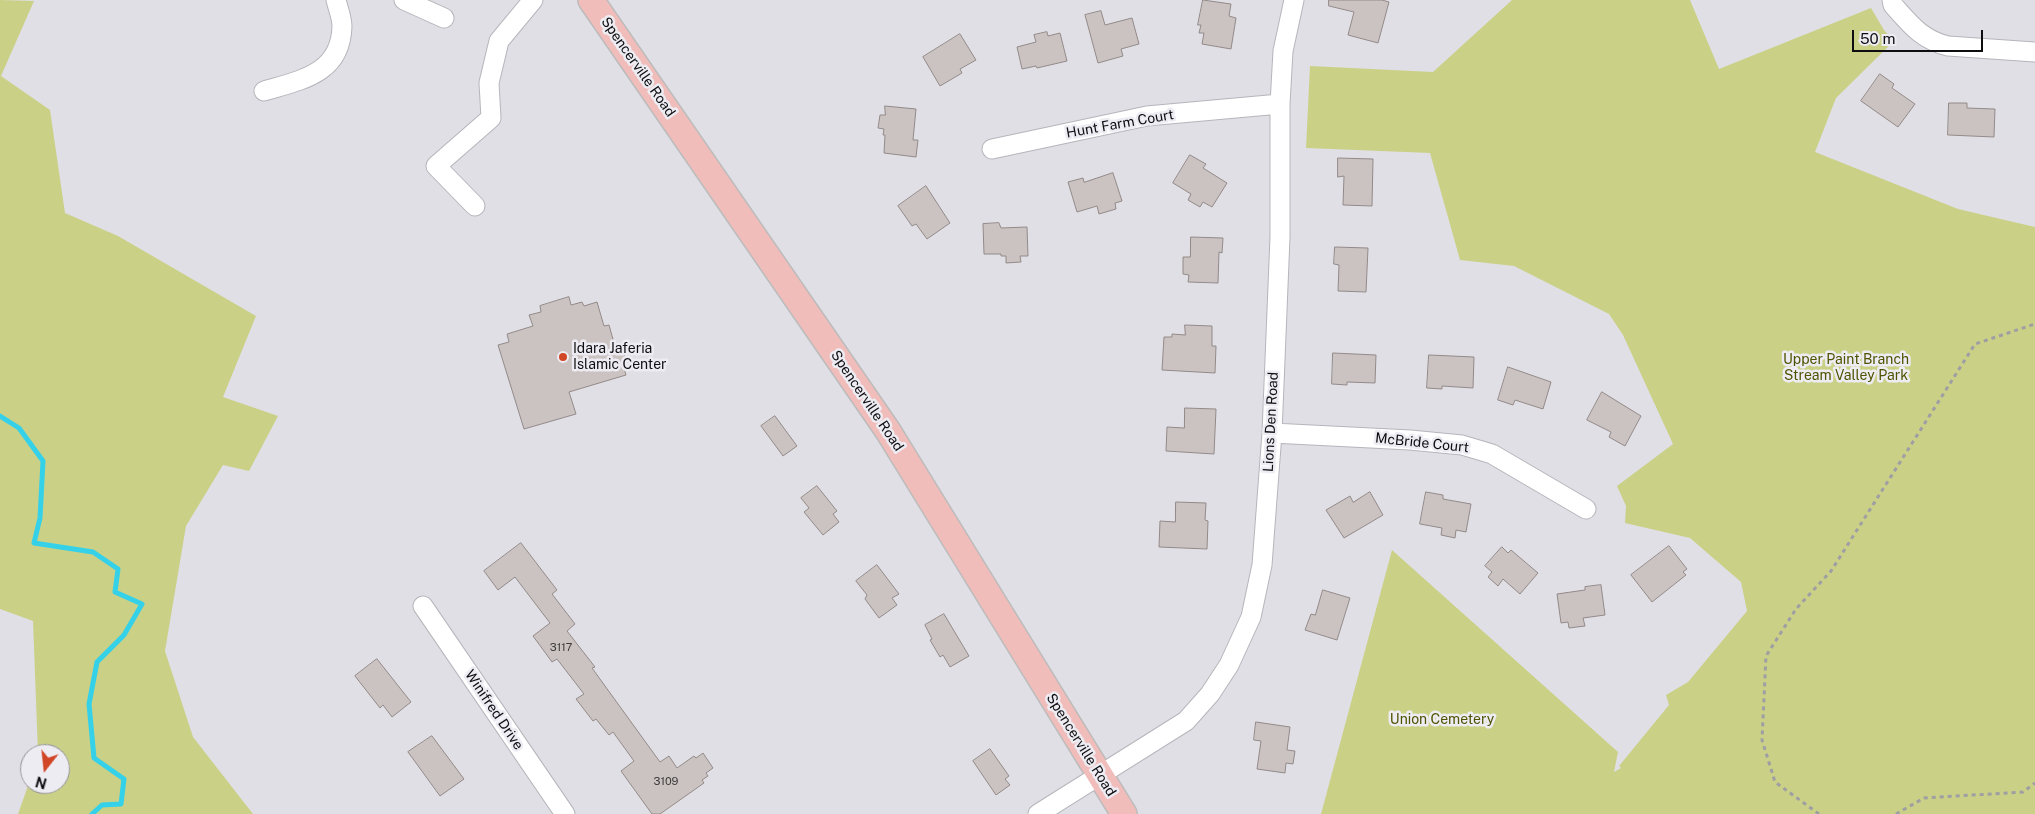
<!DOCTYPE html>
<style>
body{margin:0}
#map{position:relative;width:2035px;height:814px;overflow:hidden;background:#e1dfe6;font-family:"Public Sans",sans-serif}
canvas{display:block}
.north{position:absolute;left:20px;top:744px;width:50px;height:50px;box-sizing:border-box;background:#eeecf3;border:1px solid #949398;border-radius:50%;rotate:196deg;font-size:14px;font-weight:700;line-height:20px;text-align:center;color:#0e0e10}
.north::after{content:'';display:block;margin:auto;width:18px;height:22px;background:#d14627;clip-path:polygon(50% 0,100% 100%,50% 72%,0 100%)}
.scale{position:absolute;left:1852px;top:30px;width:131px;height:22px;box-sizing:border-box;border:2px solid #0e0e10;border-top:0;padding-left:6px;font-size:15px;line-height:18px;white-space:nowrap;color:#0e0e10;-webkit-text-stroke:4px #eeecf3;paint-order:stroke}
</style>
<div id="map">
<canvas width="2035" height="814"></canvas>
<div class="north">N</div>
<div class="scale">50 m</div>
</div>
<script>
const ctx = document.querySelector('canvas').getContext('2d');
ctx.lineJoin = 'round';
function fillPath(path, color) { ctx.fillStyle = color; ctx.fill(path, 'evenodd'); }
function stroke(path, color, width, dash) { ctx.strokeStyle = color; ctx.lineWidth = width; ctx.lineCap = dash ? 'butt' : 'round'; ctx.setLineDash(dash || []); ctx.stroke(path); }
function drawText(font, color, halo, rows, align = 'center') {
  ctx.font = font + ' "Public Sans",sans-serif'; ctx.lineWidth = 5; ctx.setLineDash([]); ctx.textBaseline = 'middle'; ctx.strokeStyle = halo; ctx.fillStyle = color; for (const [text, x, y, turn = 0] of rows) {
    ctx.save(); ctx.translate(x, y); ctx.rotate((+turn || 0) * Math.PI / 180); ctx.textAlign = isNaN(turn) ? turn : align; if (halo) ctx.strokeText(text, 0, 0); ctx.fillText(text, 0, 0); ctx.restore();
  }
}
const green = new Path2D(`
 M0 0 34 1 1 76 50 110 65 213 118 236 256 316 223 397 278 416 249 471 223 465 186 526 165 651 193 737 253 814H18L30 780V784H60V754H38L33 621 0 609Z
 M1512 0H1690L1719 69 1871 8 1884 30 1894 41 1836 98 1815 152 1958 209 2035 227V814H1321L1392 550 1618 752 1614 772 1621 768 1619 766 1669 705 1666 695 1688 682 1747 611 1741 582 1690 538 1625 523 1626 506 1617 486 1673 444 1623 335 1609 314 1514 266 1460 260 1430 153 1306 148 1310 66 1433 72Z`);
const stream = new Path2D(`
 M0 416 19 428 43 461 40 518 34 543 93 552 118 569 115 592 142 604 124 635 97 662 89 704 94 758 124 779 121 804 102 805 92 814`);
const building = new Path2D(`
 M1203 0 1231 4 1229 16 1236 18 1231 49 1202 44 1204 33H1199L1201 25H1198Z
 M1329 0H1382L1389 2 1378 43 1348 35 1354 12 1329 6Z
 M1101 11 1105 25 1132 18 1139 44 1121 49 1123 56 1098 63 1085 15Z
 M1047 32 1048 36 1060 33 1067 61 1037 68 1036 66 1022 69 1017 47 1036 42 1034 35Z
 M960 34 976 60 960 69 962 73 940 86 923 57Z
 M1880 74 1894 84 1892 88 1915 104 1898 127 1861 101Z
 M1949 103H1967V108L1995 109 1994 137 1948 135Z
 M885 106 916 109 913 140H918L916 157 884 153 885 135H883L884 129 878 128 880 115H885Z
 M1190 155 1206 164 1203 168 1227 183 1212 207 1203 202 1200 207 1188 200 1191 194 1173 183Z
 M1338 158 1373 159 1372 206 1343 205 1344 176 1338 177Z
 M1113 173 1122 201 1115 203 1116 209 1099 214 1097 206 1077 212 1068 182 1083 178 1084 182Z
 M926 186 950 223 927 239 916 224 912 226 898 206Z
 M999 223 1001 228 1027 227 1028 256H1020L1021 262 1006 263V256H1001V254H984L983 224Z
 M1191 237 1223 238 1222 253 1219 252 1218 283 1188 282 1189 275 1183 274V257H1190Z
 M1335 247 1368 248 1366 292 1338 291 1339 265 1334 264Z
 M569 297 571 305 582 302 584 306 597 302 604 326 609 325 616 350 622 348 627 363 623 365 626 375 569 392 576 414 524 429 498 345 509 342 507 334 533 326 529 315 541 312 540 306Z
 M1185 325 1212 326V346H1216L1215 373 1162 370 1164 337H1172V334L1185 335Z
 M1333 353 1376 355 1375 383 1347 382V385L1332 384Z
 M1429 355 1474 357 1473 388 1442 386V389L1427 388Z
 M1508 367 1551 382 1543 409 1515 400 1513 405 1498 400Z
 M1602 392 1641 416 1625 446 1609 437 1611 432 1587 420Z
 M1185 408 1216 409 1214 454 1166 451 1167 427 1184 428Z
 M775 416 797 446 783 456 761 426Z
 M817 486 837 511 833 514 839 522 823 535 804 512 809 508 801 498Z
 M1370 492 1383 515 1344 538 1326 510 1350 496 1353 502Z
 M1426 492 1443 495V499L1471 504 1466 532 1456 530 1455 538 1441 535 1442 528 1420 524Z
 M1176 502 1206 503 1205 520 1208 521 1207 549 1159 547 1160 521 1175 522Z
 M521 543 557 590 552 594 575 624 567 631 595 667 592 668 660 762 669 756 677 768 694 756 696 758 703 753 713 768 706 773 708 776 702 780 704 783 660 814H652L621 771 634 761 613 732 609 735 596 719 593 721 576 699 584 694 557 659 552 662 533 636 550 623 515 577 498 590 484 571Z
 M1669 546 1687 569 1683 572 1686 575 1652 602 1631 575Z
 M1502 547 1508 553 1511 550 1538 573 1520 594 1503 579 1498 586 1488 577 1492 572 1485 566Z
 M877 565 899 594 892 598 897 605 879 618 865 599 867 595 856 581Z
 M1601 585 1605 615 1583 618 1585 626 1569 628 1568 622 1561 623 1557 594 1585 590V587Z
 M1323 590 1350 598 1337 640 1305 630 1311 614 1315 615Z
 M944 614 969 656 950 667 943 655 940 657 930 640 932 639 925 625Z
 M377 659 411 702 392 717 383 705 380 708 355 676Z
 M1256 722 1290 727 1287 750 1295 751 1293 764 1286 763 1285 773 1257 769 1261 741 1254 740Z
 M432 736 464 779 440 796 408 752Z
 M990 749 1009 776 1005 779 1010 785 996 795 973 761Z`);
const path = new Path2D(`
 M1819 814 1775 782 1762 740 1766 656 1796 609 1831 571 1975 344 2035 324
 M1896 814 1924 798 2023 792 2035 783`);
const minor = new Path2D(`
 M404 0 444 18
 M1892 0 1893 5C1910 24 1922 40 1948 46L2035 52
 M264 91C301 80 341 74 342 26 342 18 338 8 336 0
 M992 149 1147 116 1280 104
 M475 206 436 166 491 118 489 83 499 41 533 0
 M1272 433 1410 440 1462 445 1492 454 1586 509
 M423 606 565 814
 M1038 814 1186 721 1210 694 1229 665 1251 617 1262 565 1272 433 1280 237V104L1283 51 1294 0`);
const major = new Path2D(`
 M591 0 888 431 1124 814`);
const markers = [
 [563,357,5,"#d14627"]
];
const numberNames = [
 ["3117",561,648],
 ["3109",666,782]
];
const streetNames = [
 ["Spencerville Road",638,67,55],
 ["Hunt Farm Court",1120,124,-10],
 ["Spencerville Road",867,401,56],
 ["Lions Den Road",1271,422,-87],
 ["McBride Court",1422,443,6],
 ["Winifred Drive",494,710,56],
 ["Spencerville Road",1081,745,58]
];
const poiNames = [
 ["Idara Jaferia",573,349],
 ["Islamic Center",573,365]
];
const parkNames = [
 ["Upper Paint Branch",1846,360],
 ["Stream Valley Park",1846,376],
 ["Union Cemetery",1442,720]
];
fillPath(green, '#cad187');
stroke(stream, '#34d1e9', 5);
fillPath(building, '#cbc3c1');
stroke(building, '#928a88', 1);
stroke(minor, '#b6b5bb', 21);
stroke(major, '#bcbcbc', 28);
stroke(path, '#9f9ea3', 3, [4, 4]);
stroke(minor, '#fff', 19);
stroke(major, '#f0bdba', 25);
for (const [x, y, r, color] of markers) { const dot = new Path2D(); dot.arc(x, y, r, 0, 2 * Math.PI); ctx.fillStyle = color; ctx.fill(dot); stroke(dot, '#eeecf3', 2); }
drawText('11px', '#3d3b3c', null, numberNames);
drawText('14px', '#0e0e10', '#eeecf3', streetNames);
drawText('14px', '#0e0e10', '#eeecf3', poiNames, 'left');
drawText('14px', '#4f5300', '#eeecf3', parkNames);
</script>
